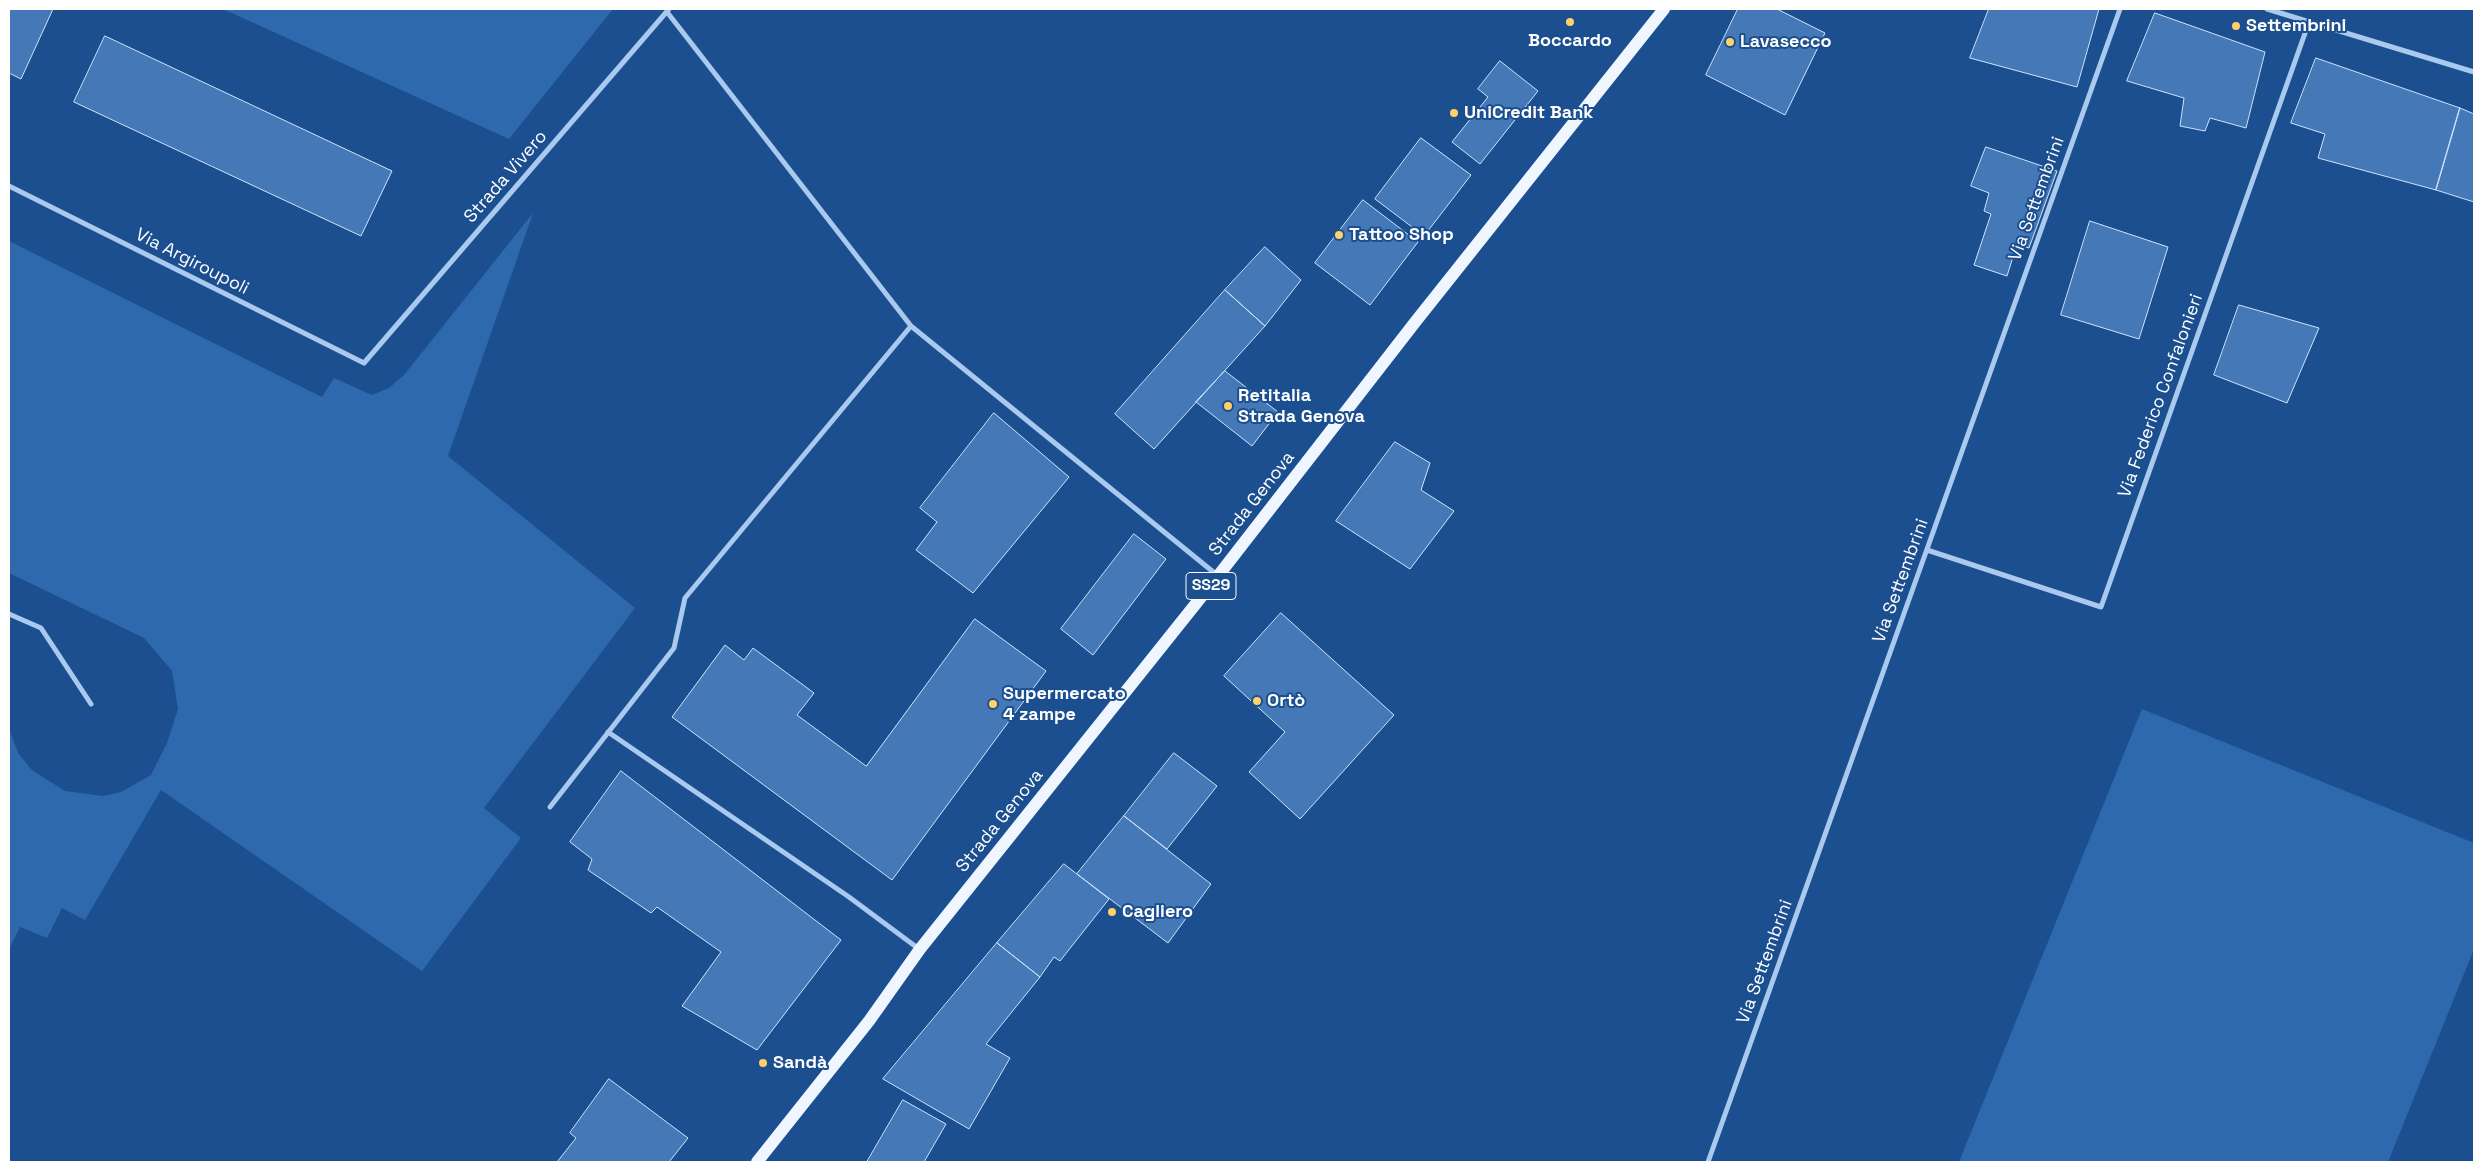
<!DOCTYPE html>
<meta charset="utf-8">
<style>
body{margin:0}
#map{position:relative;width:2483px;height:1171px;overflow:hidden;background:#1b4f8f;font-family:"Space Grotesk",sans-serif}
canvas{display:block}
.frame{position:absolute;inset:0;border:10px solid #fff;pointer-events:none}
</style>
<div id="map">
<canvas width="2483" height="1171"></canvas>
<div class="frame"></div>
</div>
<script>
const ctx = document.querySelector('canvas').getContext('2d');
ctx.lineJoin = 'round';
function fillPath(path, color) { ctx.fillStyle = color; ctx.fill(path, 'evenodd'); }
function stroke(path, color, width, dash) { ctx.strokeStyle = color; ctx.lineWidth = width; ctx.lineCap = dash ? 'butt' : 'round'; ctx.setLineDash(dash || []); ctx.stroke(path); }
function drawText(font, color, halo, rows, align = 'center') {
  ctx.font = font + ' "Space Grotesk",sans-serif'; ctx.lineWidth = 4; ctx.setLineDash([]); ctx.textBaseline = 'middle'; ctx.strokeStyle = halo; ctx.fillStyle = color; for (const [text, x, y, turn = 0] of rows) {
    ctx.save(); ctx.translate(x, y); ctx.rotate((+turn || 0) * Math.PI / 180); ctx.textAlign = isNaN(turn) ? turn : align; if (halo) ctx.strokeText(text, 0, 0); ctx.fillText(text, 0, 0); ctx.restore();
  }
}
const green = new Path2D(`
 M223 9H613L509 139Z
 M533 213 448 456 635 608 484 808 521 838 422 971 161 790 85 920 62 908 47 938 20 927 9 949V729L18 753 32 770 65 791 103 796 121 792 151 775 167 743 178 709 172 671 144 638 9 573V241L322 397 334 378 372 395 389 388 404 375Z
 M2142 709 2474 843V949L2388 1162H1959Z`);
const building = new Path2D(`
 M9 9H53L21 79 9 73Z
 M1738 9H1777L1825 33 1785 115 1706 75Z
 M1989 9H2099L2077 87 1970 58Z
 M2155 13 2265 52 2246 128 2210 118 2205 131 2180 126 2184 98 2127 81Z
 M105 36 392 171 361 236 74 102Z
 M2316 58 2460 108 2436 190 2318 158 2325 134 2291 123Z
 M1500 61 1538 91 1480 164 1452 142 1488 97 1478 89Z
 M2460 108 2474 114V202L2436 190Z
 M1421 138 1471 175 1424 236 1375 199Z
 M1986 147 2057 171 2029 248 2017 244 2007 276 1974 265 1991 214 1984 211 1989 193 1971 186Z
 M1363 200 1418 242 1370 305 1315 263Z
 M2090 221 2168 247 2139 339 2061 315Z
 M1265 247 1301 280 1265 326 1225 290Z
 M1225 290 1265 326 1154 449 1115 414Z
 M2239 305 2319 328 2287 403 2214 375Z
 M1225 371 1278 412 1252 446 1196 402Z
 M994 413 1069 477 973 593 916 550 937 522 920 508Z
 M1395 442 1430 463 1421 490 1454 511 1410 569 1336 521Z
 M1134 534 1166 559 1093 655 1061 629Z
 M1281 613 1394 715 1300 819 1249 772 1285 732 1224 676Z
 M975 619 1046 671 892 880 672 717 725 645 744 660 753 648 814 693 797 715 866 766Z
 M1174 753 1217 786 1167 849 1124 816Z
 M621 771 841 940 757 1050 682 1006 721 952 657 907 651 913 588 870 592 859 570 842Z
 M1124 816 1211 884 1168 943 1077 874Z
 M1064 864 1109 899 1060 961 1054 957 1040 977 997 943Z
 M997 943 1040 977 986 1044 1010 1058 969 1129 883 1079Z
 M609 1079 688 1138 669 1162H557L576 1138 570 1133Z
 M903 1100 946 1124 924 1162H867Z`);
const street = new Path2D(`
 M2267 9 2474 72
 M667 12 911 326 1217 575
 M9 186 364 363 669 9
 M1927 550 2101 607 2309 22
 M9 614 41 628 91 704
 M608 732 849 897 919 949
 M550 807 674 648 685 598 911 326
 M1708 1162 2120 9`);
const primary = new Path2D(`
 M757 1162 869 1021 920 949 1218 576 1416 321 1664 9`);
const markers = [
 [1570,22,5,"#ffd166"],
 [2236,26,5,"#ffd166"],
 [1730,42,5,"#ffd166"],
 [1454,113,5,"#ffd166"],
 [1339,235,5,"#ffd166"],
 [1228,406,5,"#ffd166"],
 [1257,701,5,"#ffd166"],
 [993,704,5,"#ffd166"],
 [1112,912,5,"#ffd166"],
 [763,1063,5,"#ffd166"]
];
const shields = [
 [1211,586,50]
];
const shieldNames = [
 ["SS29",1211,586]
];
const poiNames = [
 ["Settembrini",2246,26],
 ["Boccardo",1570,41,"center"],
 ["Lavasecco",1740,42],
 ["UniCredit Bank",1464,113],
 ["Tattoo Shop",1349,235],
 ["Retitalia",1238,396],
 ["Strada Genova",1238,417],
 ["Supermercato",1003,694],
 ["4 zampe",1003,715],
 ["Ortò",1267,701],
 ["Cagliero",1122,912],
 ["Sandà",773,1063]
];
const streetNames = [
 ["Strada Vivero",506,177,-49],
 ["Via Settembrini",2037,199,-70],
 ["Via Argiroupoli",192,262,27],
 ["Via Federico Confalonieri",2161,396,-70],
 ["Strada Genova",1252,504,-52],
 ["Via Settembrini",1901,581,-70],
 ["Strada Genova",1000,821,-51],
 ["Via Settembrini",1765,962,-70]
];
fillPath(green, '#2e69ad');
fillPath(building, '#4478b7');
stroke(building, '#cfe3fa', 1);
stroke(street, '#a9c9ee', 5);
stroke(primary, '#f0f6ff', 12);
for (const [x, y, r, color] of markers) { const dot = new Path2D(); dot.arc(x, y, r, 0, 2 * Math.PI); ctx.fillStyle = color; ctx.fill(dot); stroke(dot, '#1b4f8f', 2); }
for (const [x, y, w] of shields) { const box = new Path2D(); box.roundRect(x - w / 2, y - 13.5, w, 27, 4); ctx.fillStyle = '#1b4f8f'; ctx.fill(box); stroke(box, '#fff', 1); }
drawText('bold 16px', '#fff', null, shieldNames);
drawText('bold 18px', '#fff', '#1b4f8f', poiNames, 'left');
drawText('18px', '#fff', '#1b4f8f', streetNames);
</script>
